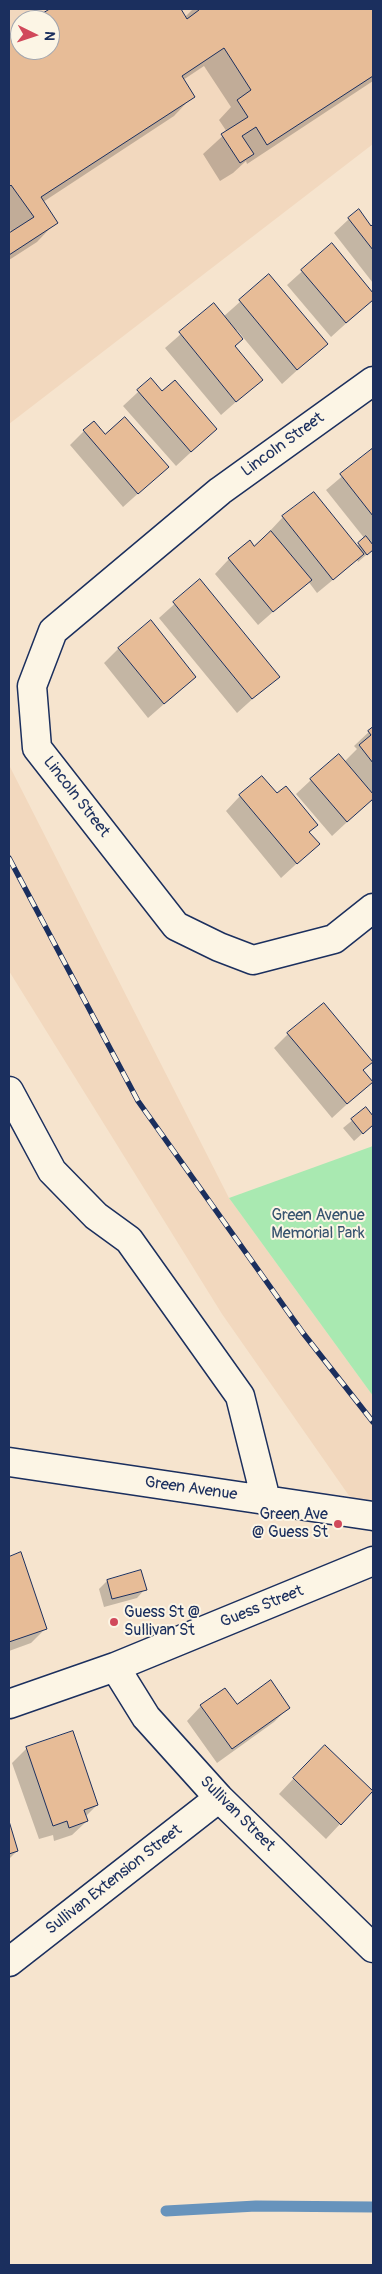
<!DOCTYPE html>
<style>
body{margin:0}
#map{position:relative;width:382px;height:2274px;overflow:hidden;background:#f6e4ce;font-family:Pangolin,sans-serif}
canvas{display:block}
.frame{position:absolute;inset:0;border:10px solid #1b2f5e;pointer-events:none}
.north{position:absolute;left:10px;top:10px;width:50px;height:50px;box-sizing:border-box;background:#fcf5e5;border:1px solid #a2a6af;border-radius:50%;rotate:94deg;font-size:14px;font-weight:700;line-height:20px;text-align:center;color:#1b2f5e}
.north::after{content:'';display:block;margin:auto;width:18px;height:22px;background:#d1495b;clip-path:polygon(50% 0,100% 100%,50% 72%,0 100%)}
</style>
<div id="map">
<canvas width="382" height="2274"></canvas>
<div class="frame"></div>
<div class="north">N</div>
</div>
<script>
const ctx = document.querySelector('canvas').getContext('2d');
ctx.lineJoin = 'round';
function fillPath(path, color) { ctx.fillStyle = color; ctx.fill(path, 'evenodd'); }
function stroke(path, color, width, dash) { ctx.strokeStyle = color; ctx.lineWidth = width; ctx.lineCap = dash ? 'butt' : 'round'; ctx.setLineDash(dash || []); ctx.stroke(path); }
function drawText(font, color, halo, rows, align = 'center') {
  ctx.font = font + ' Pangolin,sans-serif'; ctx.lineWidth = 4; ctx.setLineDash([]); ctx.textBaseline = 'middle'; ctx.strokeStyle = halo; ctx.fillStyle = color; for (const [text, x, y, turn = 0] of rows) {
    ctx.save(); ctx.translate(x, y); ctx.rotate((+turn || 0) * Math.PI / 180); ctx.textAlign = isNaN(turn) ? turn : align; if (halo) ctx.strokeText(text, 0, 0); ctx.fillText(text, 0, 0); ctx.restore();
  }
}
const built = new Path2D(`
 M9 9H373V144L9 424ZM20 20H50V50H20Z
 M9 765 229 1198 373 1396V1530L222 1314 9 971Z`);
const green = new Path2D(`
 M373 1146V1396L229 1198Z`);
const shadow = new Path2D(`
 M52 9H179L185 17 193 9H373V81L247 164 246 161 233 173 220 181 203 154 227 132 219 120 231 107 204 66 183 80 193 96 174 116 43 202 56 222 37 242 9 260V235L12 233 9 228V37L20 30V50H50V20H35Z
 M349 219 371 228 373 226V283L334 233Z
 M331 245 373 295V299L331 337 287 285Z
 M269 276 326 344 282 384 237 330 235 331 234 347 261 380 221 415 165 348 214 305 223 317Z
 M151 380 162 393 216 429 176 466 123 406Z
 M84 431 152 481 123 507 70 445Z
 M372 451 373 453V549L358 562 357 560 317 593 308 581 258 625 215 574 229 559 254 547 270 534 269 532 283 517 356 547 365 539 326 490Z
 M200 581 278 676 237 713 159 618Z
 M119 648 195 677 148 718 104 663Z
 M373 728V798L332 836 296 794 311 780 344 762 357 749 354 746Z
 M240 796 308 832 318 844 281 878 226 811Z
 M288 1034 371 1062 362 1071 371 1082 332 1118 274 1048Z
 M366 1109 373 1118V1124L354 1141 343 1128Z
 M21 1554 45 1629 31 1643 9 1651V1558Z
 M107 1581 145 1589 137 1598 104 1607 99 1589Z
 M201 1706H236L288 1708 274 1722 217 1763 187 1721Z
 M27 1748 97 1805 85 1817 87 1821 72 1835 54 1841 53 1835 39 1839 12 1763Z
 M310 1761 340 1824 326 1839 279 1794Z
 M9 1825 17 1851 9 1859Z`);
const stream = new Path2D(`
 M166 2211 256 2206 373 2207`);
const building = new Path2D(`
 M50 9H181L187 19 199 10 198 9H373V76L267 145 256 127 242 136 254 154 240 163 221 134 248 117 237 100 251 90 224 48 182 76 195 97 41 197 58 223 9 255V233L34 217 11 185 9 187V35L20 28V50H50V20H32Z
 M359 209 371 226 373 224V250L348 218Z
 M332 243 373 293V300L346 323 301 270Z
 M269 274 328 344 297 370 239 300Z
 M214 303 243 339 235 346 263 380 236 402 179 332Z
 M151 378 162 391 175 380 217 429 191 452 137 390Z
 M125 417 169 467 138 494 83 430 94 421 105 434Z
 M372 449 373 451V516L340 474Z
 M314 492 364 554 333 580 282 516Z
 M271 531 312 580 273 612 228 558 250 540 254 546Z
 M366 536 373 545V550L367 555 358 543Z
 M200 579 280 677 252 699 173 602Z
 M151 620 196 677 164 704 118 648Z
 M373 727V763L359 745 371 735 368 731Z
 M339 754 373 794V799L347 822 310 779Z
 M262 776 277 793 286 786 318 825 309 832 320 844 297 864 239 795Z
 M324 1003 373 1062 363 1070 373 1082 347 1104 287 1033Z
 M366 1107 373 1116V1125L363 1134 351 1119Z
 M21 1552 47 1629 9 1642V1557Z
 M141 1570 147 1590 112 1599 107 1580Z
 M271 1680 290 1708 232 1749 200 1705 225 1688 237 1704Z
 M73 1731 98 1805 84 1810 88 1821 69 1828 67 1821 53 1826 26 1747Z
 M325 1745 373 1791 341 1825 293 1778Z
 M9 1821 18 1851 9 1854Z`);
const minor = new Path2D(`
 M373 381 220 491 53 631 32 686 37 748 176 926 219 947 253 960 334 939 373 908
 M9 1091 52 1171 96 1216 129 1240 240 1396 266 1500
 M9 1462 373 1516
 M115 1667 146 1717 219 1798 373 1948
 M9 1704 115 1667 373 1561
 M9 1962 219 1798`);
const rail = new Path2D(`
 M9 858 138 1101 303 1333 373 1422`);
const markers = [
 [338,1524,5,"#d1495b"],
 [114,1622,5,"#d1495b"]
];
const streetNames = [
 ["Lincoln Street",283,445,-36],
 ["Lincoln Street",76,797,52],
 ["Green Avenue",191,1489,8],
 ["Guess Street",262,1607,-22],
 ["Sullivan Street",237,1814,45],
 ["Sullivan Extension Street",114,1880,-38]
];
const parkNames = [
 ["Green Avenue",318,1216],
 ["Memorial Park",318,1234]
];
const poiNames = [
 ["Green Ave",328,1515],
 ["@ Guess St",328,1533],
 ["Guess St @",124,1613,"left"],
 ["Sullivan St",124,1631,"left"]
];
fillPath(built, '#f2d8be');
fillPath(green, '#a9e9b1');
fillPath(shadow, '#0003');
stroke(stream, '#6793bc', 11);
fillPath(building, '#e7bc97');
stroke(building, '#1b2f5e', 1);
stroke(minor, '#1b2f5e', 31);
stroke(minor, '#fcf5e5', 28);
stroke(rail, '#1b2f5e', 5.5);
stroke(rail, '#fcf5e5', 4, [11]);
for (const [x, y, r, color] of markers) { const dot = new Path2D(); dot.arc(x, y, r, 0, 2 * Math.PI); ctx.fillStyle = color; ctx.fill(dot); stroke(dot, '#fcf5e5', 2); }
drawText('16px', '#1b2f5e', '#fcf5e5', streetNames);
drawText('16px', '#37546f', '#fcf5e5', parkNames);
drawText('16px', '#1b2f5e', '#fcf5e5', poiNames, 'right');
</script>
